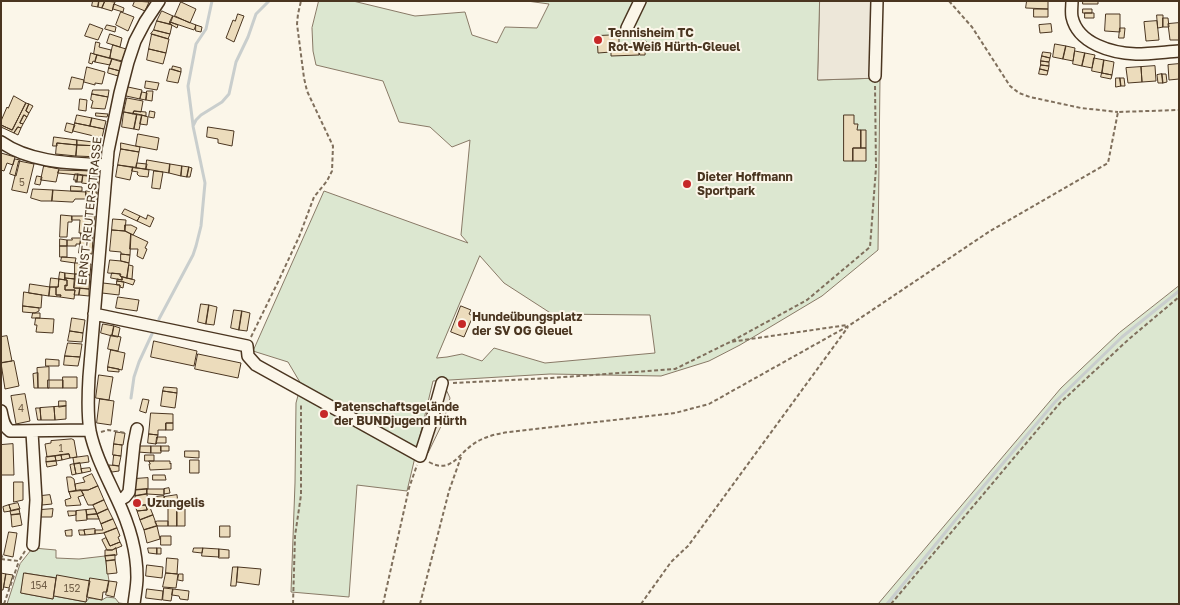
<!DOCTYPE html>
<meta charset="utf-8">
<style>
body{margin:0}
#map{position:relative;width:1180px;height:605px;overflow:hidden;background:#fbf6e9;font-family:"Golos Text",sans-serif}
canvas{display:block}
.frame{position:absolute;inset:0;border:2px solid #4a3520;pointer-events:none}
</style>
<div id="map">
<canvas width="1180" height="605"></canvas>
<div class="frame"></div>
</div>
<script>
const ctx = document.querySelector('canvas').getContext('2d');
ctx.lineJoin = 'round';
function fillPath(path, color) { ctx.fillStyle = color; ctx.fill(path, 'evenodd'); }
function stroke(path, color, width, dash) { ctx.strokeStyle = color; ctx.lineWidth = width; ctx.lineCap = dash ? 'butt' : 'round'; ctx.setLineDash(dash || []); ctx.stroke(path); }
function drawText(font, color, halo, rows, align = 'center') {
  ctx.font = font + ' "Golos Text",sans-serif'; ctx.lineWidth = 4; ctx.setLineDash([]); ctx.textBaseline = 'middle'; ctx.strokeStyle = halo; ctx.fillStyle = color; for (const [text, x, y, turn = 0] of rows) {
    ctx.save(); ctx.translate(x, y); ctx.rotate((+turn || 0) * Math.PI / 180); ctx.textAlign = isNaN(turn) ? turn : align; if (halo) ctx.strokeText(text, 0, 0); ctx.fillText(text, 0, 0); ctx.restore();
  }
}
const green = new Path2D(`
 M319 1H353L415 16 465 12 472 35 497 43 505 27 537 28 549 4 527 1H820L818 80 880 78 878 250 822 296 740 345 709 361 661 376 550 374 433 381 407 491 357 485 349 597 291 592 295 483 296 403 301 384 288 362 253 351 324 191 468 243 461 235 470 140 452 147 430 127 399 122 383 81 316 65 313 51 312 28ZM480 256 504 283 552 314 650 315 655 353 545 363 494 348 482 361 462 354 447 357 437 358Z
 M1179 286V604H878L1061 388 1119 333Z
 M33 548 56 550V558L79 559 105 556 109 581C80 581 53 578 25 573L21 593 53 599 54 596 86 602 89 598 102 600 107 597 115 598 119 603 127 604H7L20 564Z`);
const parking = new Path2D(`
 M820 1H880V78L818 80Z
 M445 387 450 398 444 420 428 453H425Z`);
const stream = new Path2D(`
 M193 125 188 86 196 44 206 29 212 1
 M159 319 193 255 196 246 201 226 205 183 193 126 196 120 201 115 222 102 229 94 236 62 248 37 256 14 269 1
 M131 398 134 377 139 362 152 334
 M887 604 971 501 1055 402 1122 337 1179 291`);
const building = new Path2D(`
 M93 1H99L98 7 92 6Z
 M99 1H105L102 8 98 7Z
 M105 1 115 2 112 11 102 8Z
 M135 1 149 2 145 11 133 6Z
 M1027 1H1048V9L1026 8Z
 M1083 1H1098V4H1083Z
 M181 2 196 9 190 23 175 16Z
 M114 4 124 8 123 12 113 9Z
 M1034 9H1048V17H1034Z
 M1083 9H1092V13H1083Z
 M162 11 173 16 170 24 157 21Z
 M121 12 134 17 128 31 116 25Z
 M1085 13H1094V18H1085Z
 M238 14 244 16 234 42 226 38 233 20 235 21Z
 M1106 14H1120V32L1105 31Z
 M1157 15H1163V27L1158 28Z
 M173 16 196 25 194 30 170 22Z
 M1163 18H1168L1169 27H1163Z
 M157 21 172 25 170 34 154 30Z
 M1157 21 1159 40 1146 41 1144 22Z
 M170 22 178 25 177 28 170 24Z
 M1179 23V40H1170L1168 24Z
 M90 24 103 29 98 40 85 36Z
 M1051 24 1052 32 1040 33 1039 25Z
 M107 25 116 27 115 32 105 29Z
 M196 25 202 27 201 32 196 31Z
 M1120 28H1125L1124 38H1119Z
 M154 30 170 34 168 39 151 34Z
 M110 34 122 38 120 47 107 43Z
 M152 34 169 39 166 53 149 49Z
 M619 35V45L638 44 639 55 611 56V52L598 53 597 36Z
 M640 41H646L645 55H640Z
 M96 42 100 43 99 47 111 50 110 58 94 54Z
 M1055 44 1066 46 1063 59 1053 57Z
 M113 45 126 49 122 61 110 58Z
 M1066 46 1075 48 1073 61 1063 59Z
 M149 49 166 53 163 64 147 60Z
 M1075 51 1085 53 1082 66 1073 64Z
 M1043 52 1051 53 1050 58 1042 56Z
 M91 53 97 55 95 62 93 61 92 64 89 63Z
 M1085 53 1095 55 1092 68 1082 66Z
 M97 55 112 59 110 65 95 62Z
 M1042 56 1050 58 1049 62 1041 61Z
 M1094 58 1104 60 1102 73 1092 71Z
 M112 59 122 62 120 71 109 68Z
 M1104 60 1114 62 1112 75 1102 73Z
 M1041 61 1049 62V66L1041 65Z
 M1179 64V79L1169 80 1168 65Z
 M1041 65 1049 66 1048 71 1040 69Z
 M173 66 181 68V72L172 69Z
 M1155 66 1156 81 1142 82 1141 67Z
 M87 67 105 72 102 84 95 83V85L84 82Z
 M1141 67 1142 82 1128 83 1126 68Z
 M109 68 120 71 118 76 108 73Z
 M170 69 181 72 178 83 167 81Z
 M1040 69 1048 71 1047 75 1039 74Z
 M1102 73 1112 75 1111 79 1101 77Z
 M1162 74H1166L1167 82 1163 83Z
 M1162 74 1163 83H1158L1157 75Z
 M72 77 84 80 82 89H69Z
 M1116 78H1120L1121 86 1116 87Z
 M1120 78H1124L1125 86H1121Z
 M146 81 159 83 157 90 145 88Z
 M128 87 142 90 140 99 126 96Z
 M93 90H109L108 97 92 94Z
 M147 91H153L152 101 146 100Z
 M142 92 147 93 146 100 140 99Z
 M92 94 108 97 105 109 91 108 93 101 91 100Z
 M14 96 26 103 12 130 1 125V121L7 107 8 108Z
 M127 98 143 101 141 112 134 111 133 114 124 112Z
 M80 99 87 100 86 111 79 110Z
 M26 103 29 104 26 111 29 113 27 117 24 115 20 123 23 124 21 128 18 127 14 133 1 127V125L12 130Z
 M29 104 33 106 29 113 26 111Z
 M134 111 146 112V116L133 114Z
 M150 111 155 112 154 118 149 117Z
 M124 112 137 114 134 129 122 127Z
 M96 113 108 114 107 117 96 116Z
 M137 114 142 115 139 130 134 129Z
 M24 115 27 117 23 124 20 123Z
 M77 115 92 118 90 126 75 123Z
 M142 115 148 117 147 125 140 124Z
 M844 115H854V124H858L857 130H861V148H853V161H844Z
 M92 118 106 121 104 129 90 126Z
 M67 123 75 125 72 133 65 131Z
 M75 123 104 129 102 138 73 131Z
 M18 127 21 128 18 135 14 133Z
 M208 127 234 131 232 146 218 143V139L207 137Z
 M861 130H866V148H861Z
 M138 134 159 138 157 150 136 146Z
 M54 137 77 140V145L57 143V146H53Z
 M77 140 101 143V146L77 145Z
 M57 143 77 145 76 156 56 154Z
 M121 143 140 147 139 152 121 149Z
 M77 145 101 146 100 157 76 156Z
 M853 148H866V161H853Z
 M121 149 139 152 136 168 118 165Z
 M1 153 15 157 13 165 7 163 4 171 1 170Z
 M15 159 20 160 16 176 10 174Z
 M147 160 170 164 169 173 146 169Z
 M19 161 34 164 27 193 12 190Z
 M137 163 147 164 146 169 136 168Z
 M170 164 182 166 181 176 169 173Z
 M118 165 133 167 130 180 116 177Z
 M44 166 59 169 56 182 41 180Z
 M182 166 189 167 187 177 181 176Z
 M133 167 149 170 148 177 139 176 137 174 138 172 132 171Z
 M189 167 192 168 190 177H187Z
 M59 170 94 171 96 172 98 177 58 173Z
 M154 171 163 172 160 189 152 188Z
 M75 174H78L77 182H75L76 180H74Z
 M78 174 83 175 82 182H77Z
 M83 175 98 176 97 185 82 183Z
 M37 176 42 177 40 185 35 184Z
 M71 186 82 187V191H71Z
 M33 189 53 190 52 201H41L31 198Z
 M53 190 86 192V199H75L73 202H71L52 201Z
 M86 191 97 192 96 200 86 199Z
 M125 209 140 216 137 221 122 214Z
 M61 215 72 216V222H68L67 237H60Z
 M148 215 154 218 150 227 137 221 140 216 146 219Z
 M72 216H95L93 233H79L80 220H72Z
 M113 219 126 220 125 231 112 230Z
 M125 225H131L137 228 133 235 125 231Z
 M112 230 125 231 131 234 130 255 121 254V252L110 251Z
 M81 233H93V238H81Z
 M131 234 148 242 145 248 147 249 143 259 137 256 138 249H130Z
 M72 238H81L80 244H76V246H67V240H72Z
 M81 238H93L92 254 79 253Z
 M60 239 67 240V246H60Z
 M60 246H67V257H60Z
 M121 254 130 255 129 263 121 261Z
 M62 257 76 258 75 263 61 261Z
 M110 260 121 261 129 263 127 278 120 276 121 274 108 273Z
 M75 263H80L79 274H75Z
 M80 263 91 264 90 275 79 274Z
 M129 265 133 266 132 279 127 278Z
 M60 272 65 273V280L59 279Z
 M65 273 75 274V279L65 278Z
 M112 273 120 274V276L122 277V280L111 278Z
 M75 274 90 275 89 289 74 288Z
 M122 277 135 280 133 285 124 282 117 281V279L122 280Z
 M51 278 59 279 58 287H50Z
 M65 278 75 279 74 288H80L79 295H74L75 290H65V285L67 286V280H65Z
 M59 279 67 280V286L65 285V290H75L74 299 60 297 61 295H56V287H58Z
 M117 281 124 282 123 288 120 287V285H117Z
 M103 283 120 285 119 295 102 293Z
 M30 284 50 287 49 296 29 293Z
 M50 287H56V295H61L60 297 49 296Z
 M80 288 89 289V296L79 295Z
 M24 292 42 295 41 308 23 306Z
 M118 297 139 300 137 311 116 308Z
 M201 304 209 305 206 324 198 322Z
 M209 305 217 307 214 325 206 324Z
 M23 306 39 308V311L35 313 23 312Z
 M461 306 471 310 469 314 473 316 464 337 451 332Z
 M234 310 242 311 239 330 231 328Z
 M242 311 250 313 247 331 239 330Z
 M33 313H40V318H32Z
 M36 318 54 319 53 333 36 332 37 325H35Z
 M72 318 85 320 83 333 70 331Z
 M103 324 114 326 112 336 101 333Z
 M114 326 120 328 118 337 112 336Z
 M70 331 83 333 82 342 68 341Z
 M111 335 121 337 118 351 108 349Z
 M7 336 12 361 1 363V337Z
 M154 341 197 351 194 366 151 357Z
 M68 343 82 344 80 357 65 356Z
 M111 350 125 353 122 370 108 367Z
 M198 354 241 363 238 378 195 369Z
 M65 356 80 357 78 366 64 365Z
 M46 359 59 360V366H46Z
 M14 361 19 386 5 389 1 363Z
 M49 367V388H38L37 368Z
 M108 367 119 369V372L108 371Z
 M38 373V388H34L33 374Z
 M99 375 113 377 109 400 96 398Z
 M63 377H77V388H63Z
 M48 380H63V388H48Z
 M164 387 177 388V393L163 391Z
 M163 391 177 393 175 408 161 406Z
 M25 394 30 421 16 424 11 396Z
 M100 399 114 401 111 425 97 423Z
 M143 399 149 400 146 413 140 411Z
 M59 401H66V406L59 407Z
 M66 406V419L55 420 54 407Z
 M54 407 55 420H41L40 408Z
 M36 408H40L41 420H38Z
 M151 413 173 414V423H166V430H158V435L149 434Z
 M166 423H173V430H166Z
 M116 432 125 433 123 445 114 444Z
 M149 434 158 435 156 444 148 443Z
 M157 437H166V443H157L156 444Z
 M72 439 74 440 77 457 70 458 69 454 47 457 45 444 51 443V441Z
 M13 444 14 475H1V445Z
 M114 444 122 445 121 456 113 455Z
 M138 446H151V453L138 452Z
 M151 446H161V453H151Z
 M161 446H169V451H161Z
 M185 451H199V458L185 457Z
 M69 454 70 458 62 460 61 455Z
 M61 455 62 460 56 461 55 456Z
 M114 455 121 456 119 466 113 465Z
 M145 455H154V461H145Z
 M55 456 56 461 46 462V457Z
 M88 456 89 462 74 464 73 458Z
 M190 460H199V473H190Z
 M56 461 57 465 47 467 46 462Z
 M149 461H170V464L171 463V469L150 470 149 464H150Z
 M80 463 82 473 76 474 74 464Z
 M74 464 76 474 72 475 70 465Z
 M109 465 119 466V471L112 472Z
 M90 468 91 471 82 473 81 469Z
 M92 474 98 486 88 490 76 491 75 484 85 482 83 478Z
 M153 475H165L166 480H153Z
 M67 477H71L74 479 76 491 69 492Z
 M148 478V489L135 490 134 479Z
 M14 482H23V500L14 502Z
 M98 486 104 500 93 505H88L81 490H88Z
 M169 488 170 493 164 494V489Z
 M147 489V494L135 496V490Z
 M147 489H164V495L147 494Z
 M81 490 84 495 78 497 81 505 66 506 65 500 71 498 69 492Z
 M147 494 148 505 135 506V496Z
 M50 495 52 504 42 505 41 496Z
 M177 495 178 503 165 504 164 497Z
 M164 496 165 504 156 505 155 497Z
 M148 499H155L156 505H148Z
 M104 500 108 509 97 514 93 505Z
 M18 503 20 509 11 511 9 505Z
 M177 503V526H168V504Z
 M9 505 11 511 4 512 3 507Z
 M146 505 147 510 137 511 135 506Z
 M146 505H149L153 515 140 520 137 511 147 510Z
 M19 509 20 514 11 515 10 511Z
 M53 509 52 517H40V510Z
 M95 509 97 514 87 515 86 510Z
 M108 509 113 519 101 524 97 514Z
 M177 509H185V526H177Z
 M86 510 87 520 76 521V511Z
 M68 511H76V515L69 516Z
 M20 514 22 525 12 527 11 515Z
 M97 514 99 519H87V515Z
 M153 515 157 526 144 530 140 520Z
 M113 519 117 528 104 533 95 534V530H103L101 524Z
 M158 521H168V526H157L155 522Z
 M157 526 160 539 147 543 144 530Z
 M220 526H230V537H220Z
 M117 528 120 536 118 537 120 542 110 546 104 533Z
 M95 529V534L85 535 84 530Z
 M72 530V536H66L65 531Z
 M79 530H84L85 535H80Z
 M9 532 17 533 13 557 4 555Z
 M161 536H171V545H161Z
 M106 538 110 546 120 542 122 546 112 550H107L102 540Z
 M116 548 117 555 105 556V550H112Z
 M148 548H157V554L149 553Z
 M157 548H161V554H157Z
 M194 548H203L202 553 193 552Z
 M203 548 219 549V557L202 556Z
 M219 549 229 550V558H219Z
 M115 555V560L106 561 105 556Z
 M167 558 178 559 177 574 166 573Z
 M115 560 117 573 107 574 106 561Z
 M147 565 163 567 162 578 146 576Z
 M233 567H238L236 586H231Z
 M238 567 261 569 259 585 237 582Z
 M1 573 6 574 3 590H1Z
 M24 573 56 578 53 599 21 593Z
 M166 573 178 574 176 588 163 587Z
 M6 574 13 575 9 588 4 587Z
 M179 574H183V581L178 580Z
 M57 575 90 581 86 602 54 596Z
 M90 578 109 581 107 592H103L102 600 87 597Z
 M109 581 117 582 114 597 106 595Z
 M164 588 173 589 171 601 163 600Z
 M147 589 163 591 162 600 146 598Z
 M173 589 189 591 188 600 180 599 179 596 172 595Z`);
const path = new Path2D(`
 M949 1 972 27 1010 86 1019 93 1030 97 1081 108 1118 112
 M251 337 277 284 299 237 314 197 327 181 332 171 333 146 307 91 304 78 297 24 298 14 301 1
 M732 341 807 300 870 247 876 168 875 85
 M453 383 551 378 675 369 730 342 847 325
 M101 432 108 430 126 433
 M429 462C450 474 458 455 472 445 483 437 495 434 509 432L675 413 709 404 850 325 990 231 1108 163 1118 112 1179 110
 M1 554 3 559
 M1 559 19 561 25 551
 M4 604 19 561
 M293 604 295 536 301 495V403
 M383 604 409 488 417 465
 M420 604 449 491 461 457
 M641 604 671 562 688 546 848 327
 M891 604 1060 403 1129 339 1179 297`);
const minor = new Path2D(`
 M1072 1C1072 6 1071 12 1072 17 1078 44 1112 53 1136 54 1150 54 1165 52 1179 51
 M627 28 640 1
 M875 76 877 1
 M1 142C31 163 71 163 107 165
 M94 314 247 346 248 356 256 365 420 456 432 419 442 383
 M1 411C3 419 3 426 10 431L90 430
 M32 432 36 500 33 545
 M118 501 125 497 129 492 134 444 137 429
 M134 604C135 595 137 586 137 577 137 551 128 522 117 499 107 477 95 455 90 431 87 413 88 394 89 377L108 151 120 93 128 62 135 41 145 22 159 1`);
const markers = [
 [598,40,5,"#c62828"],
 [687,184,5,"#c62828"],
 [462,324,5,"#c62828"],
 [324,414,5,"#c62828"],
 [137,503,5,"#c62828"]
];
const numberNames = [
 ["5",22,183],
 ["4",21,409],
 ["1",61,449],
 ["154",39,586],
 ["152",72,589]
];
const poiNames = [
 ["Tennisheim TC",608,33],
 ["Rot-Weiß Hürth-Gleuel",608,47],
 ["Dieter Hoffmann",697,177],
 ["Sportpark",697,191],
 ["Hundeübungsplatz",472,317],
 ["der SV OG Gleuel",472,331],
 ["Patenschaftsgelände",334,407],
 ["der BUNDjugend Hürth",334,421],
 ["Uzungelis",147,503]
];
const streetNames = [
 ["ERNST-REUTER-STRASSE",90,211,-84]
];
fillPath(green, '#dce7d0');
stroke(green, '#887966', 1);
fillPath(parking, '#ede7d9');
stroke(parking, '#887966', 1);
stroke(stream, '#c9cecd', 3);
fillPath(building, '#ecdcbc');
stroke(building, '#4a3520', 1);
stroke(minor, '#4a3520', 14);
stroke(path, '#7f6f5c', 2, [4, 2.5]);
stroke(minor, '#fbf6e9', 11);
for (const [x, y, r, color] of markers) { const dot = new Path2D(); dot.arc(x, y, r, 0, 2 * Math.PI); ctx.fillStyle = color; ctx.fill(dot); stroke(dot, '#fbf6e9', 2); }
drawText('10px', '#725f47', null, numberNames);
drawText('bold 12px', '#4a3520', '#fbf6e9', poiNames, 'left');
drawText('12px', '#4a3520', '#fbf6e9', streetNames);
</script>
